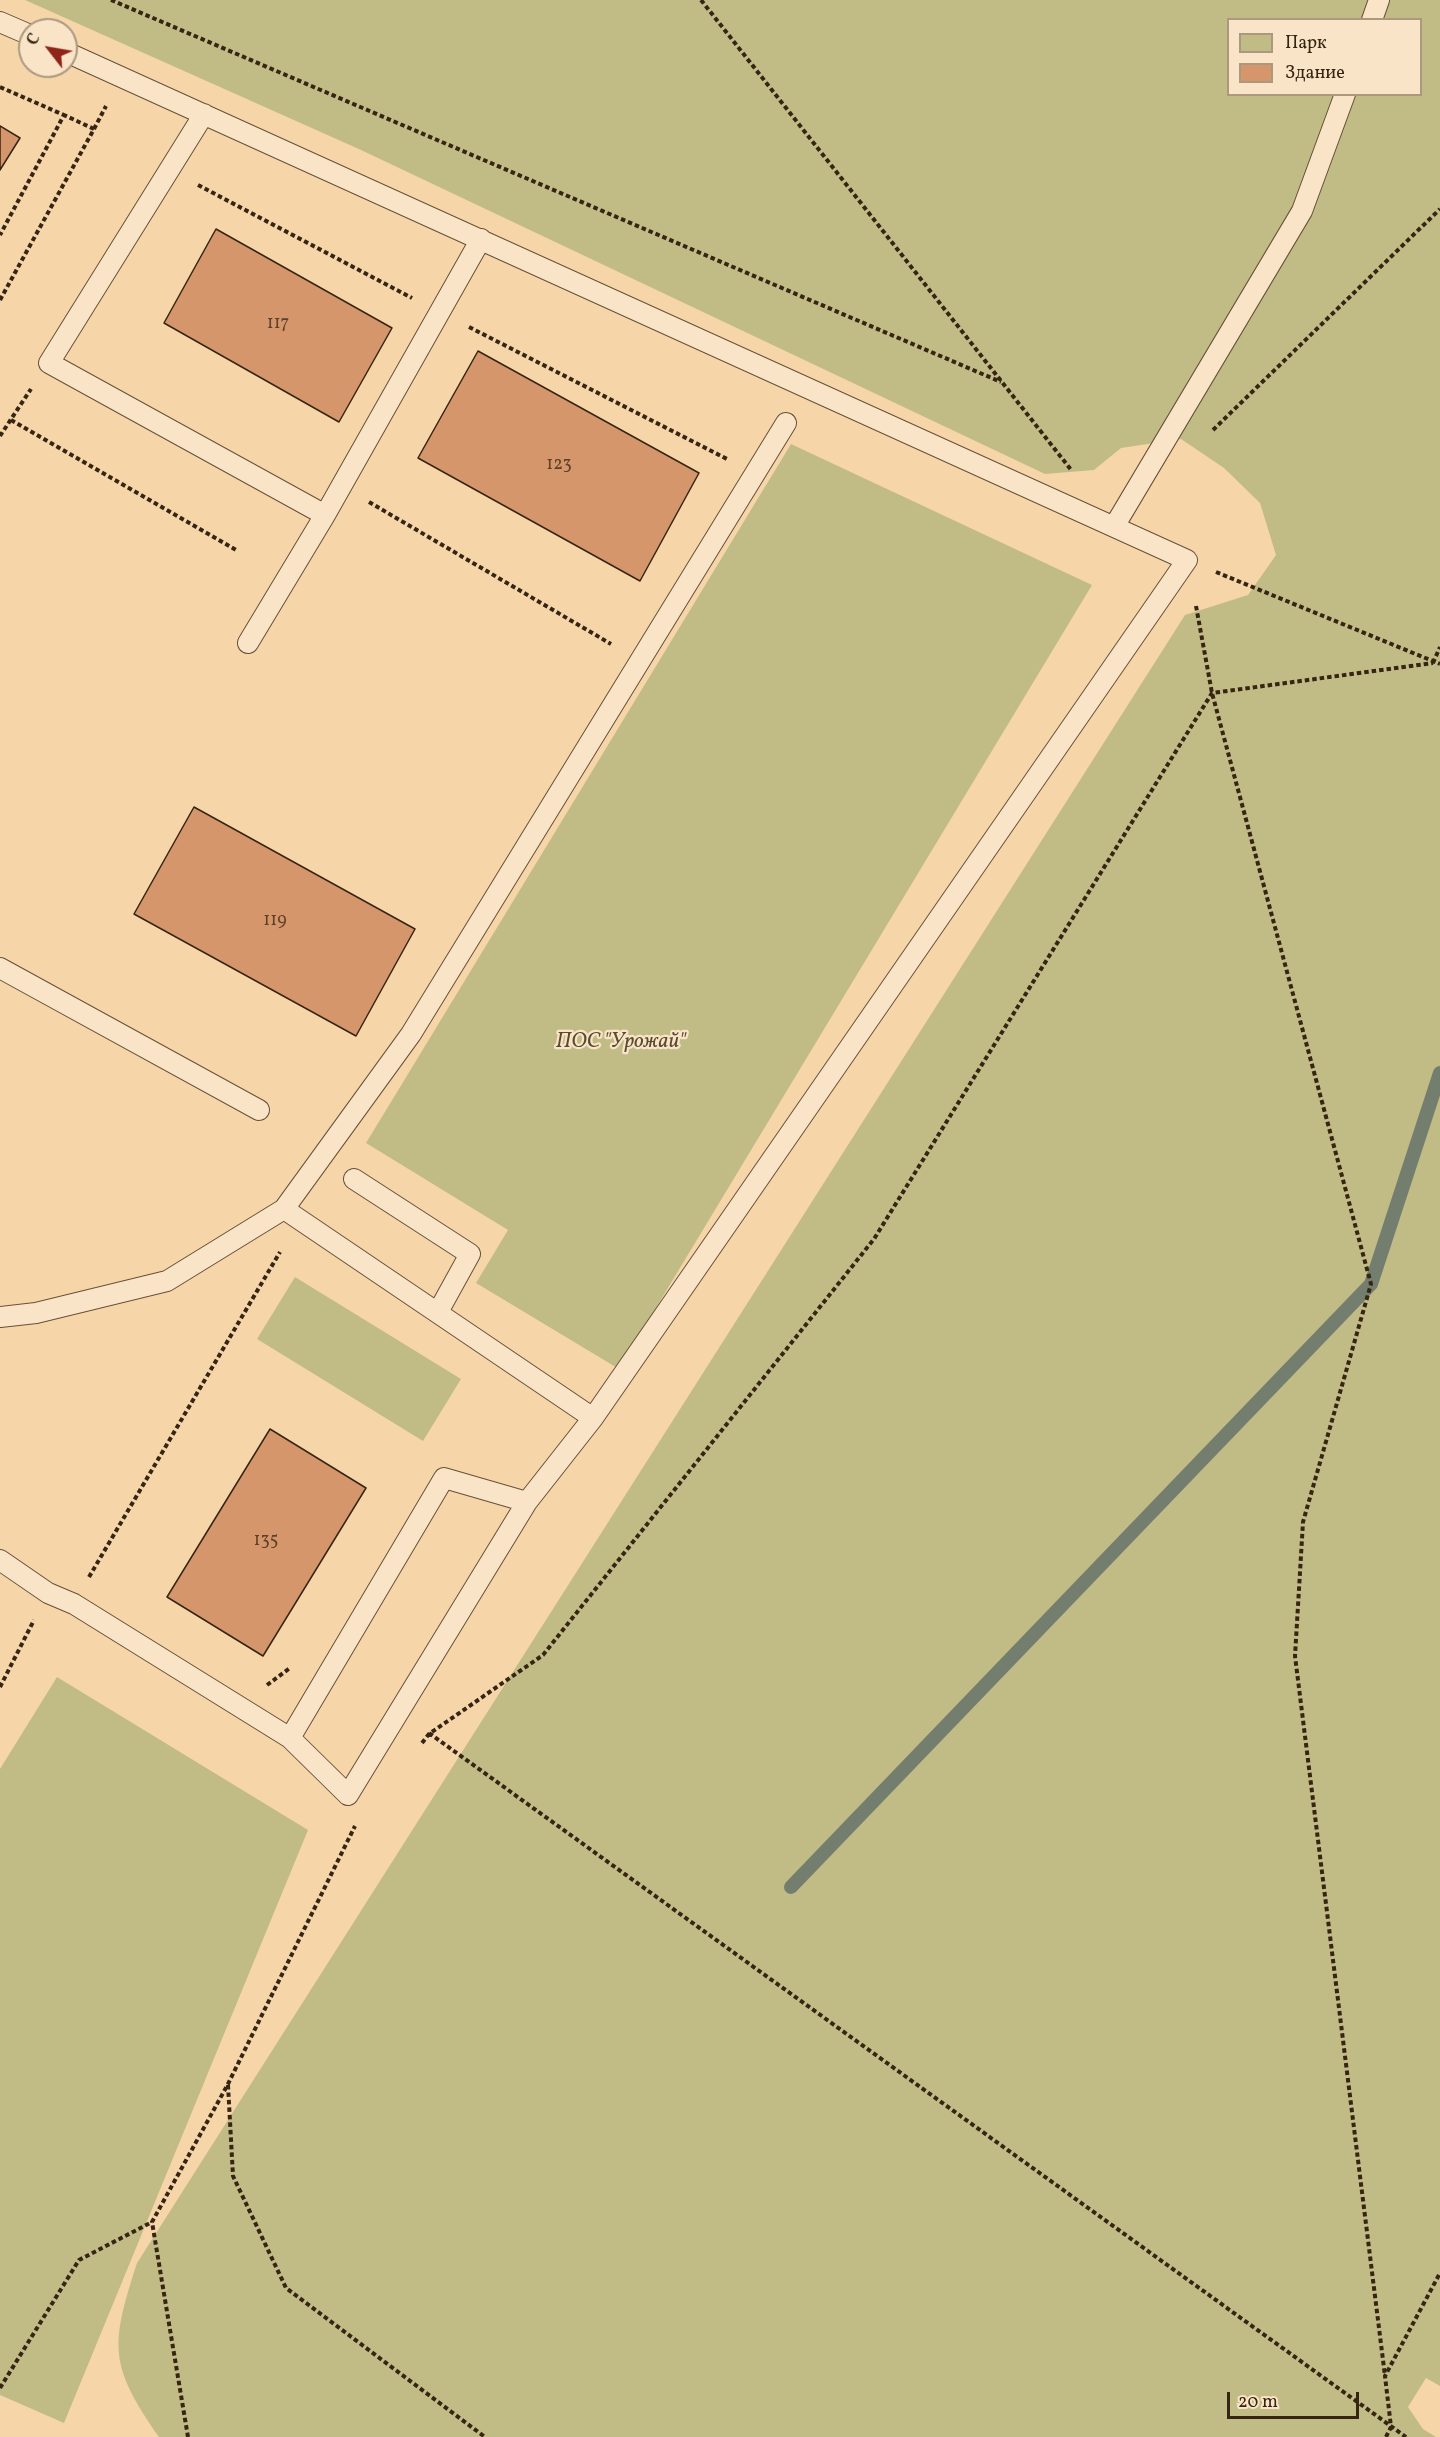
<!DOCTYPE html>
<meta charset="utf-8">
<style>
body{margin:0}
#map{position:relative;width:1440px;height:2437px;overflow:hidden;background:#f6d6a9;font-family:Vollkorn,serif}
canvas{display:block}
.legend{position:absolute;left:1227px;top:18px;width:195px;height:78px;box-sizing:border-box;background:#f9e4c7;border:2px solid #ab987f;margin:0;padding:8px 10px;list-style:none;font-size:18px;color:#362513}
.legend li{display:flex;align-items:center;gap:12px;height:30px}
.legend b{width:30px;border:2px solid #ab987f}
.north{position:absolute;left:18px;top:18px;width:60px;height:60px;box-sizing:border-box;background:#f9e4c7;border:2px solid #ab987f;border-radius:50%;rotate:301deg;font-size:16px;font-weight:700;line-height:24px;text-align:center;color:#362513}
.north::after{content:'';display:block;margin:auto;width:21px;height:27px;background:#8f2418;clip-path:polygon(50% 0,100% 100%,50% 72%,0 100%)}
.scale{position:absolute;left:1227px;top:2392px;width:132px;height:27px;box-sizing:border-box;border:3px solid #362513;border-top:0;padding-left:8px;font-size:18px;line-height:21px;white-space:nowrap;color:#362513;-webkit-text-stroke:4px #f9e4c7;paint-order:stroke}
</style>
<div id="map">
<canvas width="1440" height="2437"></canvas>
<ul class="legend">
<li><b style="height:16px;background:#c1bc85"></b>Парк</li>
<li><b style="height:16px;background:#d6966c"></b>Здание</li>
</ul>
<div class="north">С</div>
<div class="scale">20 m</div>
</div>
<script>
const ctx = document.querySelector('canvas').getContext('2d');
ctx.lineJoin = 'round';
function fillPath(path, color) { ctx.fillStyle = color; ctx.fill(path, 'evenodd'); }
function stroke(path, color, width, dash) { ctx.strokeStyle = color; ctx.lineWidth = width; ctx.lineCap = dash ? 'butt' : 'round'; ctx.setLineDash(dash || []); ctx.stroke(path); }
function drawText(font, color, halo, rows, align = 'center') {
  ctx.font = font + ' Vollkorn,serif'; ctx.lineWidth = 4.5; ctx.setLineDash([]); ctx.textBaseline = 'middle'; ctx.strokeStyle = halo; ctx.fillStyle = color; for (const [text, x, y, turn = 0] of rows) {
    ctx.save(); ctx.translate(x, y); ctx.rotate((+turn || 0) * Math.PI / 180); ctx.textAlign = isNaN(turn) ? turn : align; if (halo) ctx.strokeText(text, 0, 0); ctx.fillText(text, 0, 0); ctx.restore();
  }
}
const green = new Path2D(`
 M25 0H1440V2386L1426 2378 1408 2407 1423 2429 1436 2437H159C109 2365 110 2346 137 2263L1185 615 1248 595 1276 555 1260 503 1224 468 1181 439 1121 448 1094 470 1045 474 361 150ZM1228 20H1420V94H1228Z
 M791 444 1092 585 619 1369 476 1283 508 1230 366 1143Z
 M295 1277 461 1379 423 1441 257 1339Z
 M57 1677 308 1830 64 2423 0 2395V1769Z`);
const stream = new Path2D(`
 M791 1887 1371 1284 1440 1073`);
const building = new Path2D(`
 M0 126 20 138 0 170Z
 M216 229 392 328 339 422 164 323Z
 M478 351 699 473 640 581 418 458Z
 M194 807 415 929 356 1036 134 914Z
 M270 1429 366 1488 263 1656 167 1597Z`);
const path = new Path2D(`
 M111 0 1001 382
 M701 0 1072 471
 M0 87 64 115 0 235
 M94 129 106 106
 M198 185 412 298
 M0 300 94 129 64 115
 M469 327 727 459
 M11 420 236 550
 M1213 430 1440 209
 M0 436 31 389
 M369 502 611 644
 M1216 572 1440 664
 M1196 606 1212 693 1371 1284 1303 1522 1295 1656 1385 2376
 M1433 663 1440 647
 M89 1577 280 1252
 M267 1685 290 1668
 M0 1687 34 1620
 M429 1733 1406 2437
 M422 1743 429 1734 543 1655 874 1239 1212 693 1433 663
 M228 2085 233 2176 286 2288 485 2437
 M0 2388 79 2260 152 2222
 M188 2437 152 2222 228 2084 355 1826
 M1386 2437 1391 2427 1385 2376 1440 2273`);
const lane = new Path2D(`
 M1372 20 1379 0
 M0 22 30 35
 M66 52 1187 560 593 1418 527 1502 348 1795 290 1738
 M204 114 49 363 325 515 248 643
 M325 515 481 239
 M1115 525 1302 211 1345 94
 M0 968 259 1110
 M354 1179 470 1254 438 1312
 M284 1209 593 1418
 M0 1317 36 1313 167 1281 284 1209 411 1034 786 423
 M0 1560 48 1593 74 1604 290 1738 444 1478 527 1502`);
const numberNames = [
 ["117",278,325],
 ["123",559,466],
 ["119",275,922],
 ["135",266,1542]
];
const parkNames = [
 ["ПОС \"Урожай\"",621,1043]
];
fillPath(green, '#c1bc85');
stroke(stream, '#747e6f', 14);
fillPath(building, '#d6966c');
stroke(building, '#362513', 1.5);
stroke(lane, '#665138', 22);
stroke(path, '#362513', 4, [4.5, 3]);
stroke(lane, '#f9e4c7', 20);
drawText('18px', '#5e4129', null, numberNames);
drawText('italic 21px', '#594b30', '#f9e4c7', parkNames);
</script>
